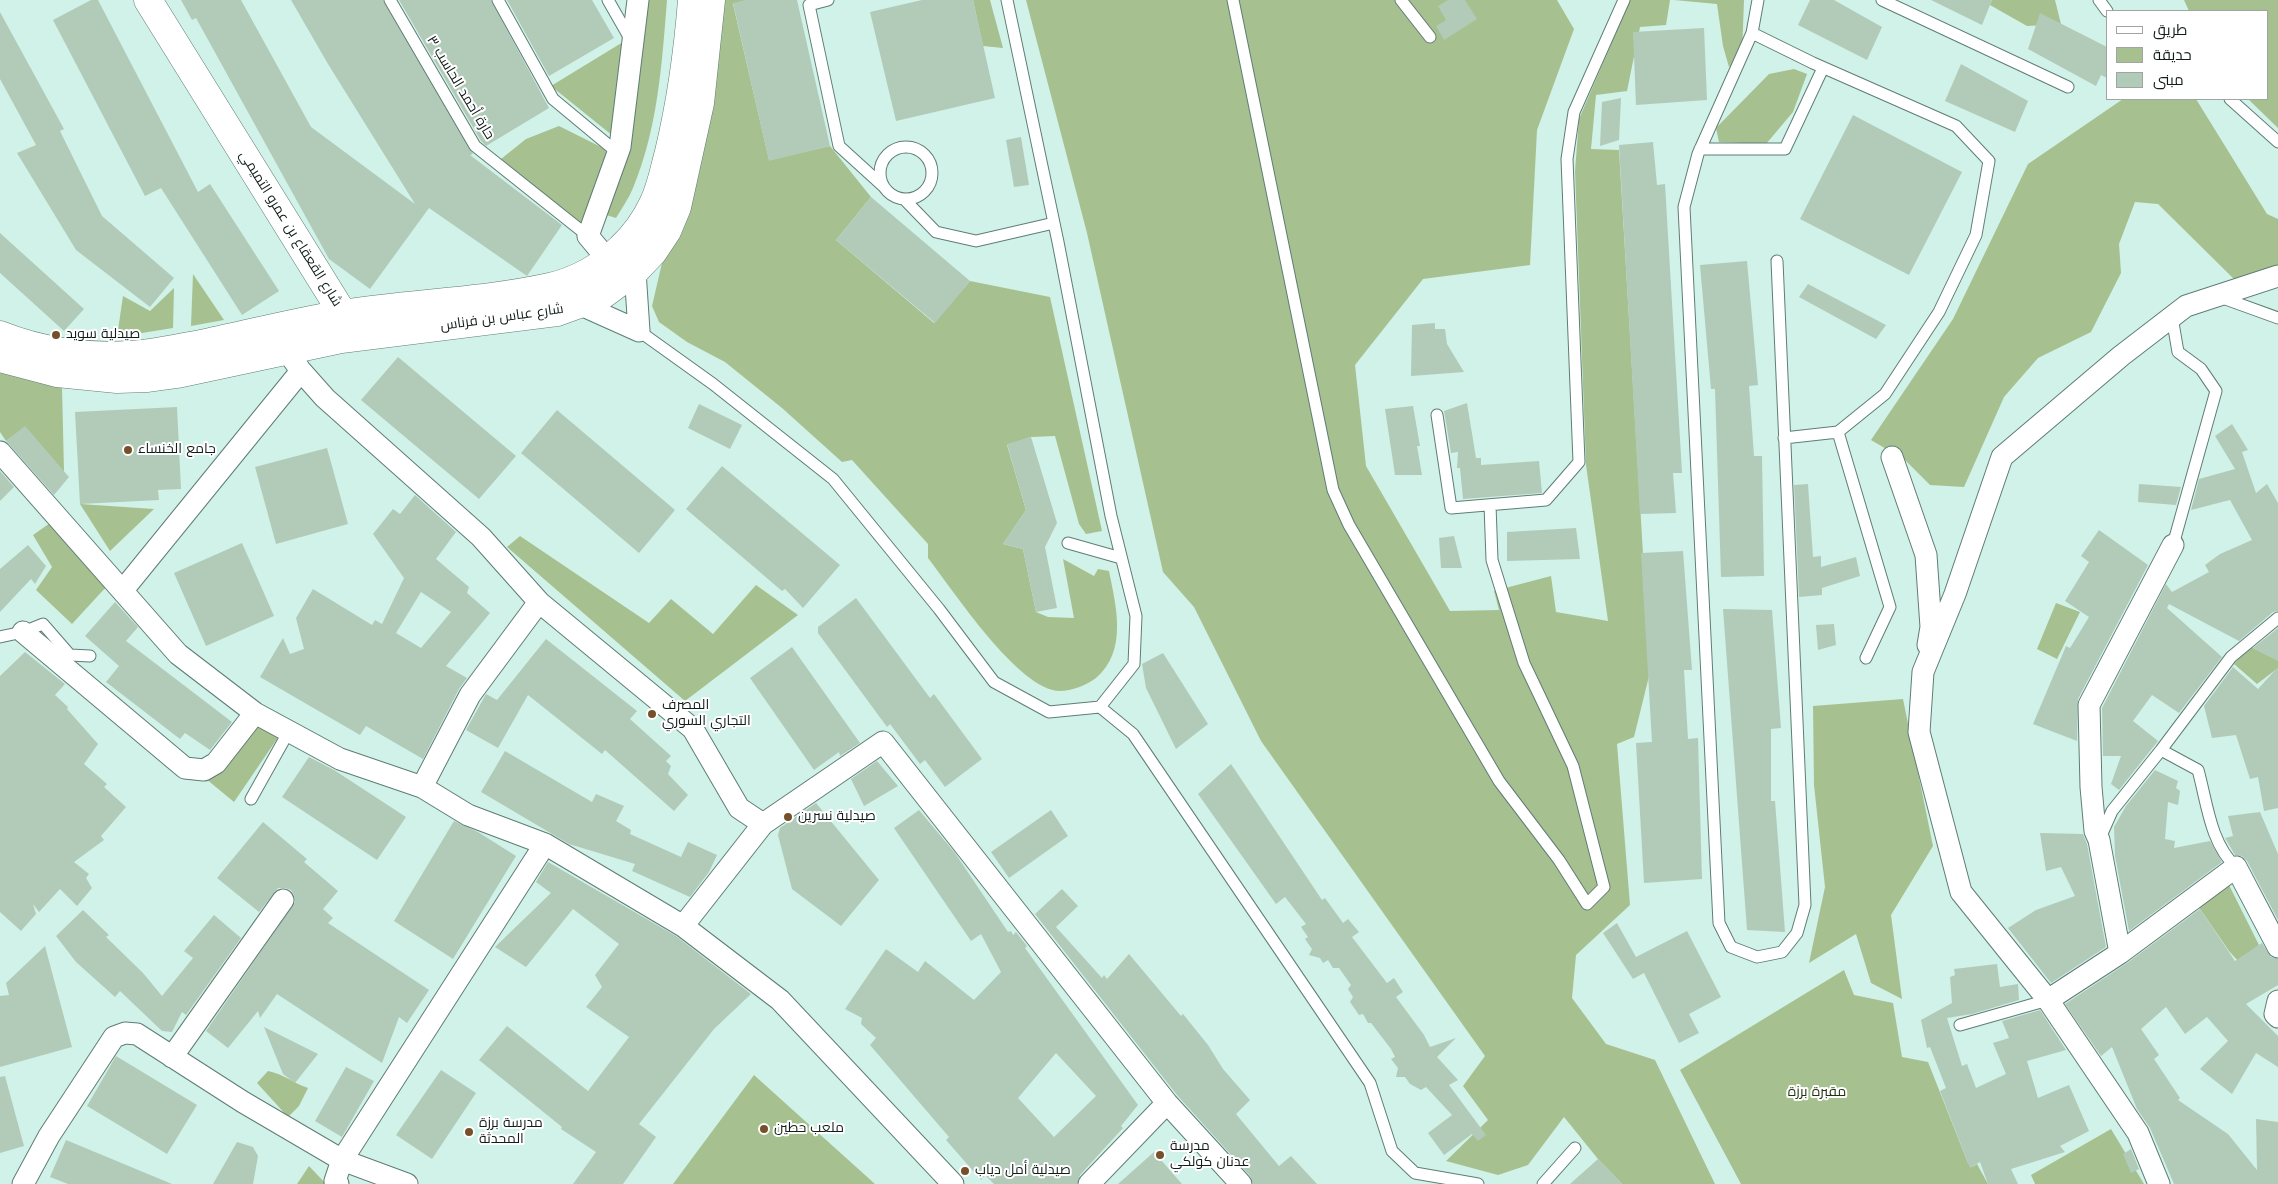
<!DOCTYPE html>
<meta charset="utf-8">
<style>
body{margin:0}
#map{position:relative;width:2278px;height:1184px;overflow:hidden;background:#d0f2e8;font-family:Jost,Cairo,sans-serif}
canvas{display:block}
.legend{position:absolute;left:2106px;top:10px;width:162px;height:90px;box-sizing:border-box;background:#fff;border:1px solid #a0a5a3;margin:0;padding:6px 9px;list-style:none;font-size:15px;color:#111d1a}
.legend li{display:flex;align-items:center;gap:10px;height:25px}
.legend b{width:25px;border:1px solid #a0a5a3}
</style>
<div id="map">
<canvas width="2278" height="1184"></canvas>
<ul class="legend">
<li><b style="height:6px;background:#fff"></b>طريق</li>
<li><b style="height:14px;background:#a6c090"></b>حديقة</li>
<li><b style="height:14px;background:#b2cbb9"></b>مبنى</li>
</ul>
</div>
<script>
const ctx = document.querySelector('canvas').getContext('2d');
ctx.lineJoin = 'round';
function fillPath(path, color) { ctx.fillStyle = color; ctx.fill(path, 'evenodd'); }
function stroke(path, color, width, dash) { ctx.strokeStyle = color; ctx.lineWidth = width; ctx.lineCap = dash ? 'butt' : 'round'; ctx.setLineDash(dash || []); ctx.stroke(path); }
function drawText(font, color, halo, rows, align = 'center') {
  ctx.font = font + ' Jost,Cairo,sans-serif'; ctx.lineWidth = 4; ctx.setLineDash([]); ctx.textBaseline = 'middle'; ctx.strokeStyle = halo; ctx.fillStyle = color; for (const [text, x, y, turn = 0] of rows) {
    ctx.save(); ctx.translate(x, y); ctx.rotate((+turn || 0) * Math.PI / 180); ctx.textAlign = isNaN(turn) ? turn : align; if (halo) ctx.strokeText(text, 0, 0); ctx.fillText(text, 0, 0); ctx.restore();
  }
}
const green = new Path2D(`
 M645 0H667C662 63 658 128 633 188 629 198 622 208 616 218L603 214 629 149 639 80Z
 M724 0H746L733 4 769 160 830 146 871 197 836 240 934 323 970 281 1050 297 1102 531 1086 534 1079 524 1055 436 1031 437 1007 445 1026 510 1003 544 1023 549 1036 612 1048 617 1074 618 1063 559 1094 576 1098 569 1109 571C1116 606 1128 651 1096 678 1087 685 1071 691 1060 691 1019 691 953 590 928 558V544L852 460 842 462 782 408 725 362 687 342 659 322 652 306 662 263 686 210Z
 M973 0H990L1003 48 983 46Z
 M1026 0H1557L1574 29 1537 130 1530 265 1423 279 1355 365 1366 466 1450 611 1499 610 1494 591 1551 576 1556 612 1608 621 1586 465 1575 171 1579 119 1630 0H1670L1666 25 1640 27 1627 91 1596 95 1591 149 1619 150 1650 672 1634 737 1617 744 1630 905 1576 955 1572 998 1606 1044 1655 1060 1715 1184H1622L1598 1159 1564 1117 1528 1165 1498 1175 1446 1161 1488 1120 1463 1086 1485 1056 1261 741 1194 607 1163 572 1087 233Z
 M1674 0H1744L1742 54 1729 67 1723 46 1717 4Z
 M1992 0H2055L2061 24 2027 26 1990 5Z
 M2184 0H2278V128L2248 99H2267V11H2189Z
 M623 42 618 140 551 86Z
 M1794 69 1807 74 1793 112 1766 144 1719 142 1716 128 1769 74Z
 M2123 99H2196L2267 214 2278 219V267L2238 283 2158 204 2135 202 2119 244 2121 273 2091 332 2038 358 2004 397 1964 487 1930 485 1905 460 1871 440 1953 319 2028 164Z
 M559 126 605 149 610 167 583 225 501 159 526 139Z
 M193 274 224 320 191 326Z
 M174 288 173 328 117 337 123 296 150 311Z
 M0 369 62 387 64 472 25 427 6 441 0 432Z
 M80 504 154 509 110 551Z
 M53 521 107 586 72 624 36 590 52 567 33 535Z
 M520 536 649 623 671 599 713 634 756 585 798 615 685 701 507 547Z
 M2056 603 2080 612 2057 659 2037 649Z
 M2249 646 2275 659 2278 658V668L2257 684 2234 664Z
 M1903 699 1933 846 1891 915 1902 999 1871 983 1856 934 1809 963 1825 887 1814 785 1813 706Z
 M249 715 279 736 234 802 205 778Z
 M2229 885 2259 945 2238 961 2229 951 2198 906Z
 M1844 970 1854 995 1893 1003 1902 1057 1928 1062 1968 1163 1972 1167 1977 1164 1988 1184H1741L1680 1070Z
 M268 1071C284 1074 293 1083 308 1088L299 1106 288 1117 257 1083Z
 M754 1075 875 1184H673Z
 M2111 1129 2144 1184H2035L2031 1175Z
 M309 1166 326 1184H297Z`);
const building = new Path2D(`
 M91 0H98L198 192 210 184 279 291 242 315 161 188 145 196 53 20Z
 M181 0H241L311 127 415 204 328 64 291 0H383L473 154 470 155 562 225 527 276 429 208 370 289 329 259 196 18 192 20Z
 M399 0H491L549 108 486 146 481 141Z
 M507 0H592L614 38 549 76Z
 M746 0H797L830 146 769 161 733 3Z
 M922 0H973L995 98 896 121 870 12Z
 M1448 0H1465L1477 19 1444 40 1436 26 1446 20 1438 6Z
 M1810 0H1834L1882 27 1867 60 1798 25Z
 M1931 0H1992L1982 25Z
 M0 12 64 129 60 131 102 216 174 278 150 307 76 250 17 153 36 145 0 79Z
 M2040 13 2107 47V78L2101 75 2096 86 2028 49Z
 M1704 28 1707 100 1636 105 1633 32Z
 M1961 64 2028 101 2015 132 1945 101Z
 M1621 98 1619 140 1600 146 1602 102Z
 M1853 115 1962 172 1909 275 1800 219Z
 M1021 137 1029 185 1014 187 1006 140Z
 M1653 142 1657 185 1665 184 1682 473H1673L1676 513 1640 514 1619 145Z
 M871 197 970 281 935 323 836 240Z
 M0 233 84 309 64 331 0 273Z
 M1747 261 1758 385 1749 386 1754 456H1762L1764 576 1721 577 1715 389H1711L1700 265Z
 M1808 284 1886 325 1876 339 1799 297Z
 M1435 323V329H1445L1447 344 1464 372 1411 376 1412 325Z
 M398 357 516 456 479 499 361 400Z
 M1467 403 1476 458H1481V465L1539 461 1542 493 1463 499 1460 468H1457L1458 452 1451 453 1444 411Z
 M699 404 742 425 730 449 688 428Z
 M1413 406 1420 446H1417L1422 475H1395L1385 409Z
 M177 407 181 489 158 490 159 500 80 504 75 412Z
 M557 410 675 510 639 553 521 453Z
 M2232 424 2248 450 2242 452 2256 493 2267 484 2278 503V611L2273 612 2239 641 2169 604 2167 608 2222 657 2179 713 2152 695 2133 721 2158 741 2119 790 2111 784 2121 756H2103L2102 708 2166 584 2172 592 2209 572 2205 565 2220 554 2252 540 2230 500 2191 510 2199 479 2235 469 2215 436Z
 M25 426 69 477 54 495 6 441Z
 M1031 437 1057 523 1045 547 1057 608 1036 612 1023 549 1003 544 1026 510 1007 444Z
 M327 448 348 524 276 544 255 467Z
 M722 466 840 565 803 608 785 589 782 591 686 509Z
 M0 471 14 487 0 501Z
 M1808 484 1813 557 1821 556V567L1856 557 1860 576 1822 588V595L1799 597 1794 485Z
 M2139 484 2181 487 2176 505 2138 502Z
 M415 495 456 532 436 559 469 587 467 593 490 613 446 666 467 678 459 689 423 759 366 726 360 735 260 677 283 638 290 654 304 649 296 618 313 589 372 625 375 620 382 624 404 578 373 534 393 509 400 514ZM421 592 451 612 421 648 396 633Z
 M1576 528 1580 559 1507 561V532Z
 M2099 530 2148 565 2078 699 2077 741 2033 724 2066 646 2070 648 2089 617 2065 601 2089 562 2081 556Z
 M1454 536 1462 568H1441L1439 538Z
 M242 543 274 616 206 646 174 573Z
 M28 545 46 566 35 584 31 579 0 612V569Z
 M1683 551 1692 670H1684L1688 739 1698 738 1702 879 1644 883 1636 743 1652 742 1641 553Z
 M856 598 930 698 934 694 982 759 945 787 925 760 920 764 890 724 887 727 818 633V627Z
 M115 602 138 627 126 641 232 722 210 750 185 733 180 739 106 682 119 666 85 636Z
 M1723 609 1772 610 1781 728 1771 729V801H1775L1785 932 1747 930Z
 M1834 624 1836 645 1818 650 1816 625Z
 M2278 628V661L2253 648Z
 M546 639 637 711 630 719 671 756 666 761 671 766 668 774 688 795 674 811 605 750 602 754 528 695 498 748 466 730 486 694 497 700Z
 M792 647 860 743 840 756 839 752 814 770 750 678Z
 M25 652 65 684 55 695 68 707 67 709 98 744 84 764 107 784 104 787 126 807 101 836 104 840 74 862 89 874 86 878 92 888 77 906 60 889 39 912 33 904 36 914 21 931 0 912V676Z
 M1163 653 1208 724 1176 749 1146 688 1142 664Z
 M2233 667 2258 689 2278 667V808L2264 811 2258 777 2250 779 2236 735 2212 738 2204 706Z
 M505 751 592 802 596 794 624 806 616 821 631 830 630 834 681 857 688 842 717 855 709 872 690 897 632 871 635 864 569 844 481 792Z
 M309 757 334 770 406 817 377 860 282 797Z
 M877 761 898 786 864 806 851 779Z
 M1231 764 1322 900 1325 898 1343 923 1348 919 1359 932 1352 937 1387 983 1394 978 1403 992 1396 997 1424 1035 1430 1047 1456 1038 1437 1057 1458 1080 1449 1085 1486 1135 1478 1141 1472 1134 1444 1155 1428 1133 1452 1115 1426 1087 1421 1090 1410 1084 1405 1077H1396L1398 1068 1391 1059 1395 1057 1391 1049 1371 1023H1368L1363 1014 1359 1015 1350 1002 1353 997 1348 989 1351 985 1339 968H1333L1328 960 1323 963 1320 958 1309 955 1312 949 1305 939 1308 937 1301 927 1306 924 1285 897 1276 904 1198 794Z
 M2155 770 2178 781 2176 788 2180 791 2178 805 2168 802 2165 839 2175 841 2174 848 2210 841 2222 862 2129 931 2115 856 2114 827 2126 806Z
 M816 803 879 880 841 926 792 889 778 835 780 828Z
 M919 810 955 853 1008 932 1011 931 1013 935 1016 932 1027 946 1025 948 1138 1105 1121 1126 1123 1128 1080 1175 1077 1184H994L985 1175 981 1180 946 1140 949 1137 870 1045 876 1038 861 1024 862 1018 845 1009 886 949 918 972 925 961 974 1000 1001 972 981 934 971 941 894 828ZM1056 1053 1096 1096 1054 1137 1018 1098Z
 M1051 810 1068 836 1009 878 991 852Z
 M2260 812 2278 854V920L2247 861 2242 856 2235 855 2225 838 2233 836 2228 816Z
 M454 821 478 832 516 856 453 959 394 921Z
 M263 822 307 859 304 862 338 891 323 909 333 918 328 923 429 990 407 1023 399 1017 382 1063 277 994 260 1018 258 1011 228 1048 206 1031 295 902 294 895 291 890 285 888H278L259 912 217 878Z
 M2040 833 2083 834 2087 844 2106 947 2051 983 2008 928 2036 910 2075 896 2061 867 2046 871Z
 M548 862 676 936 751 994 714 1029 639 1124 656 1137 623 1184H573L596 1152 561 1129 562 1127 479 1060 507 1026 588 1091 629 1037 586 1007 602 987 595 975 619 944 573 909 526 967 495 947 551 893 536 882Z
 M1062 889 1078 906 1056 927 1102 978 1104 975 1107 979 1129 954 1181 1016 1183 1014 1208 1045 1223 1069 1250 1100 1236 1114 1279 1166 1291 1156 1317 1184H1253L1250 1176 1177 1095 1035 914Z
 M2200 909 2235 961 2262 943 2271 957 2278 959V985L2246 1004 2278 1036V1067L2256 1053 2232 1094 2200 1069 2228 1041 2207 1017 2185 1034 2166 1007 2141 1029 2159 1055 2154 1059 2180 1098 2178 1100 2228 1134 2257 1170 2256 1119 2278 1122V1184H2174L2150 1128 2137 1109 2112 1047 2101 1056 2065 1004 2127 963Z
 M83 910 109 935 106 937 143 973 162 996 193 958 184 951 214 915 241 938 186 1015 182 1012 172 1032 162 1031 120 991 115 997 76 962 56 936Z
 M1617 923 1636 957 1687 931 1721 997 1689 1014 1699 1033 1679 1043 1644 973 1633 979 1603 933Z
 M45 946 72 1047 0 1067V996L9 995 6 983Z
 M1997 964 2000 987 2018 984 2019 1000 1972 1014 1947 1018 1962 1066 1967 1064 1976 1088 2006 1074 1993 1043 2009 1038 2002 1021 2040 1010 2066 1050 2027 1061 2038 1098 2069 1085 2089 1131 2060 1146 2065 1152 2011 1169 2018 1184H1988L1980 1162 1970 1168 1940 1091 1946 1088 1930 1047 1927 1048 1921 1020 1952 1003 1950 977 1955 975 1954 969Z
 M264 1027 318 1054 295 1083 283 1074Z
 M116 1056 197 1105 167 1154 87 1106Z
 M346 1067 374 1081 342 1137 315 1121Z
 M441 1070 476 1093 432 1159 396 1135Z
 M5 1076 24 1146 0 1153V1077Z
 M66 1140 172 1184H68L50 1177Z
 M237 1142 253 1147 258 1156 253 1184H213Z
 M2131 1149 2139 1169 2131 1173 2123 1154Z
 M1154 1152 1182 1184H1118Z
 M1598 1159 1622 1184H1570Z`);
const lane = new Path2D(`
 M390 0 475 146 588 236
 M498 0 553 99 618 153
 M608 0 632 42
 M828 0 809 5 839 146 883 186
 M1233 0 1333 490 1349 525 1499 781 1559 860 1587 904 1604 887 1573 766 1524 663 1492 560 1490 505
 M1401 0 1430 37
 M1758 0 1752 33 1698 154 1684 207 1719 923 1731 947 1757 957 1782 952 1797 933 1805 905 1777 261
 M1882 0 2068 87
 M2099 0 2107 11
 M1752 33 1813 63 1956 126 1989 161 1976 235 1939 312 1885 394 1838 432 1784 438
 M2230 99 2278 142
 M880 173a26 26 0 1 1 52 0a26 26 0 1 1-52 0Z
 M1700 149H1785L1823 68
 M904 199 936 232 976 241 1054 223
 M2220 297 2278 318
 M2172 317 2178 352 2201 369 2216 391 2173 545
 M639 331 713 384 833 479 939 609 994 682 1049 712 1100 707 1134 664 1136 616 1111 516 1058 242 1007 0
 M1437 415 1451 508 1546 500 1579 462 1567 159 1574 112 1624 0
 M1838 432 1890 607 1866 658
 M1068 543 1121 558
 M0 637 23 632 43 624 70 655 90 656
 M1100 707 1133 734 1370 1083 1392 1151 1415 1173 1478 1184
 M2161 750 2198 770C2207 802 2210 843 2236 867
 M251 799 289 731
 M2100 838 2112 811 2161 750 2231 657 2278 618
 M1960 1025 2048 1000
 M1543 1184 1575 1148`);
const street = new Path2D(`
 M608 260 588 236 620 147 638 0
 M573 296 581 305 639 331 635 271 630 261
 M287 351 301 371 325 398 481 537 539 602 693 729 739 808 763 824 883 742 1167 1103 1241 1184
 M0 452 178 654 255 713 340 759 422 787 468 815 545 844 683 926 780 1000 953 1184
 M1892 457 1926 555 1931 627 1928 645
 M123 590 301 371
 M23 632 185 768 204 770 216 763 255 713
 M422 787 470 695 539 602
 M683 926 763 824
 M2120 953 2099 840 2095 831 2091 787 2089 705 2173 545
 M2048 1000 2120 953 2236 867 2278 947
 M2278 1001 2275 1014 2278 1017
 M172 1057 283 900
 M23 1184 49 1136 114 1037 125 1033 137 1034 243 1102 342 1160 545 844
 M338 1184 335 1181 342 1160 407 1184
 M1089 1184 1167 1103
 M2159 1184 2138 1133 2096 1071 2048 1000 1961 892 1919 732 1923 672 1955 594 2002 457 2121 356 2186 306 2278 276`);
const secondary = new Path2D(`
 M148 0 343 314
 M0 335C40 351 86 358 129 355 153 354 177 348 201 344 248 334 295 322 343 314 411 303 482 302 550 287 576 281 602 267 621 248 634 236 645 221 653 204 661 188 664 170 669 152 681 102 688 51 692 0
 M0 358 57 373 117 379 148 378 177 374 341 339 557 312 601 296 635 271 653 252 667 231 677 207 700 103 711 0`);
const markers = [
 [56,335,5,"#75502b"],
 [128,450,5,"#75502b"],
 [652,714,5,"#75502b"],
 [788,817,5,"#75502b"],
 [764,1129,5,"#75502b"],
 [469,1132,5,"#75502b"],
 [1160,1155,5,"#75502b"],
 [965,1171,5,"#75502b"]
];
const streetNames = [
 ["حارة أحمد الحاسب ٣",460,88,59],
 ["شارع القعقاع بن عمرو التميمي",290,229,58],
 ["شارع عباس بن فرناس",502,318,-8]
];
const poiNames = [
 ["صيدلية سويد",66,335],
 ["جامع الخنساء",138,450],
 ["المصرف",662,706],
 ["التجاري السوري",662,722],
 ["صيدلية نسرين",798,817],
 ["مدرسة برزة",479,1124],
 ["المحدثة",479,1140],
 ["ملعب حطين",774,1129],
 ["مدرسة",1170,1147],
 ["عدنان كولكي",1170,1163],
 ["صيدلية أمل دياب",975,1171]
];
const parkNames = [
 ["مقبرة برزة",1817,1093]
];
fillPath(green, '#a6c090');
fillPath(building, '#b2cbb9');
stroke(lane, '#5f7d75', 13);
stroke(street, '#5f7d75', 23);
stroke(secondary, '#5f7d75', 29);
stroke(lane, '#fff', 11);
stroke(street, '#fff', 21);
stroke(secondary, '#fff', 28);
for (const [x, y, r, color] of markers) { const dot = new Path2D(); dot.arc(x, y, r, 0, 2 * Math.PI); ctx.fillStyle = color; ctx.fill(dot); stroke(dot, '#fff', 2); }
drawText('14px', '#111d1a', '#fff', streetNames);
drawText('14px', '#111d1a', '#fff', poiNames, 'left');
drawText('14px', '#213210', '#fff', parkNames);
</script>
